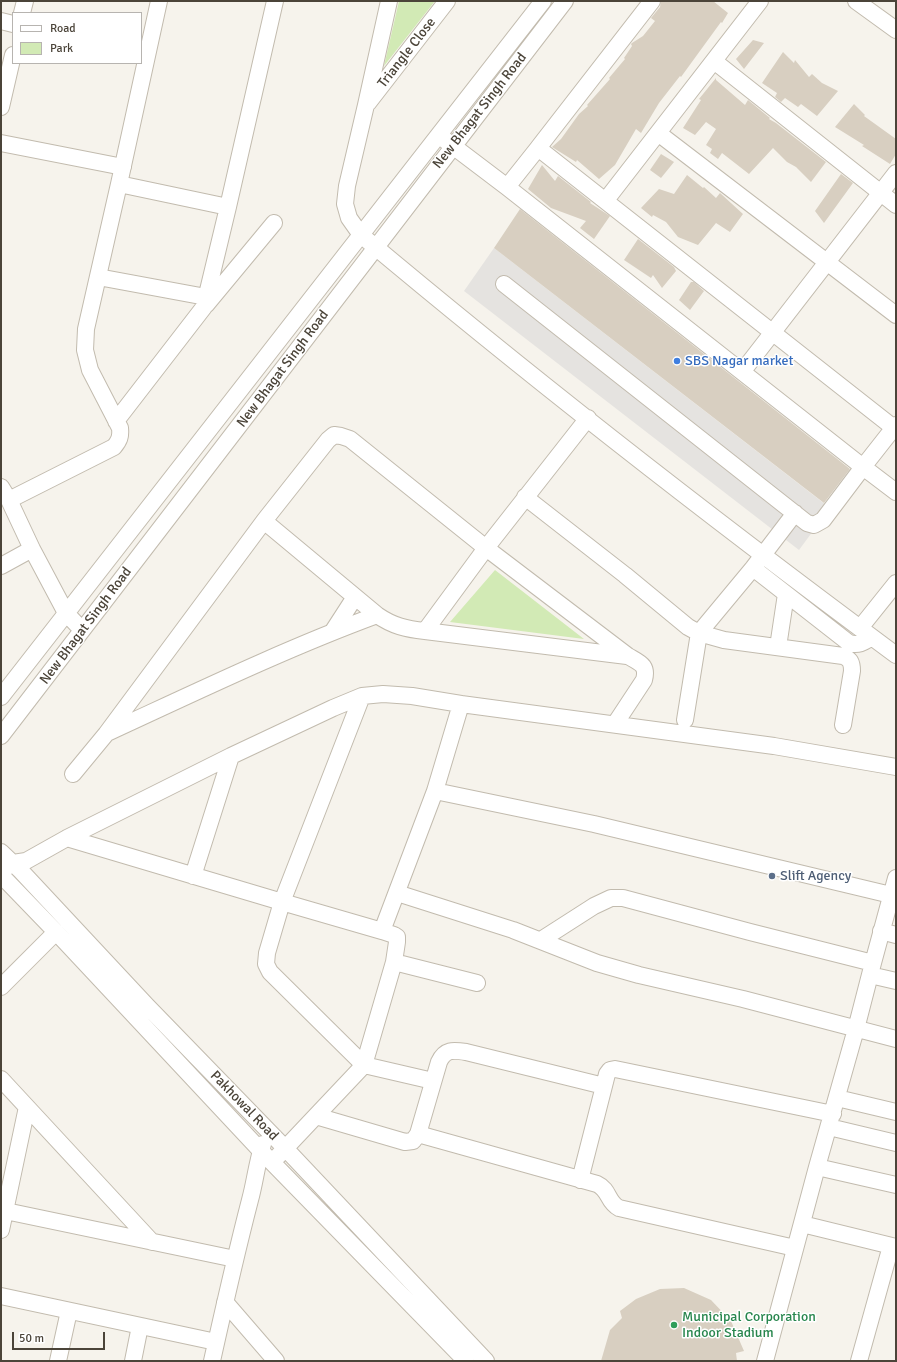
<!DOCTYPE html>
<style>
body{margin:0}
#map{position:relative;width:897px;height:1362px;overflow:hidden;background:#f6f3ec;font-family:Signika,sans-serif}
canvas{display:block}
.frame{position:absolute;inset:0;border:2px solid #4b4439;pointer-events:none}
.legend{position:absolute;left:12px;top:12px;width:130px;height:52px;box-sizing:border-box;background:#fff;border:1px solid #b7b4b0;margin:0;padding:5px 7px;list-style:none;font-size:12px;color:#4b4439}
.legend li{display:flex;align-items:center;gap:8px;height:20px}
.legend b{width:20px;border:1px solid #b7b4b0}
.scale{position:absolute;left:12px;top:1332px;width:93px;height:18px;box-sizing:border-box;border:2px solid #4b4439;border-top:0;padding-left:5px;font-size:12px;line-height:14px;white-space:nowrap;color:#4b4439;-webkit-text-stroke:3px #fff;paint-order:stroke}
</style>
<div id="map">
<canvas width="897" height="1362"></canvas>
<div class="frame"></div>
<ul class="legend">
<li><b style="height:5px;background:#fff"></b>Road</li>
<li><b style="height:11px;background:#d2eab5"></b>Park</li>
</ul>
<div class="scale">50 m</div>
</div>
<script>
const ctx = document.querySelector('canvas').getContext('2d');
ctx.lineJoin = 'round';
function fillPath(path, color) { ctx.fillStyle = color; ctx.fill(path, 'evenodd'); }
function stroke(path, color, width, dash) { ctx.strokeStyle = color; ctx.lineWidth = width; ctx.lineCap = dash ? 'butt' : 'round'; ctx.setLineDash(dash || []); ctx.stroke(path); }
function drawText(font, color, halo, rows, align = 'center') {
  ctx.font = font + ' Signika,sans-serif'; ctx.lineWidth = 3; ctx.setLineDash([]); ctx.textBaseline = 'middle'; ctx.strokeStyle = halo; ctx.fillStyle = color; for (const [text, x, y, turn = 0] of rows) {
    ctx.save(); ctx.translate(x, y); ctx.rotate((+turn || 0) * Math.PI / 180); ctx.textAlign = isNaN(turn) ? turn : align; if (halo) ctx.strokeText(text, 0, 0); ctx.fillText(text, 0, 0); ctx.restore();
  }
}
const green = new Path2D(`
 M399 1H435L384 66Z
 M495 570 584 639 450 622Z`);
const parking = new Path2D(`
 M494 248 830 508 799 550 464 291Z`);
const building = new Path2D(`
 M661 1H713L728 13 722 23 721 22 681 77 680 76 659 103 641 133 636 129 615 165 599 179 577 160 576 162 552 147 561 139 579 114 588 106 587 105 610 79 609 78 625 59 624 58 632 46 631 44 632 43 643 36 655 21 651 18 660 7Z
 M753 40 764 43 744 69 736 59Z
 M783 52 794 63 795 60 809 77 812 74 822 83 838 91 817 116 801 104 798 107 785 98 781 102 775 97 777 93 762 83Z
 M716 78V80L745 105 748 100 770 118 769 119 776 123 826 162 811 182 796 167 787 162 773 148 749 174 722 153 718 159 710 153 712 149 706 145 716 129 706 122 695 135 683 128 701 100 699 99Z
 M854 104 865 115 864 116 896 139V154L890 164 862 146 864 145 835 127Z
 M661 154 674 162 661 178 650 170Z
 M542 165 555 181 558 176 591 202 590 203 610 216 594 239 580 228 586 221 551 208 528 189Z
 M841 174 853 183 824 223 815 211Z
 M687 175 703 188 704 187 716 198 720 193 743 214 730 232 716 223 698 245 678 237 666 222 653 215 652 217 641 208 659 189 674 194Z
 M520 209 850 469 824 503 494 248Z
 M638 239 674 267 676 271 662 288 653 275 651 278 624 260Z
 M691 282H694L704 291 690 310 679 300Z
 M684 1288 711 1300 731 1321 744 1351 736 1353 737 1361H601L610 1330 622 1318 620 1311 636 1299 660 1289Z`);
const minor = new Path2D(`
 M389 1 366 105 347 186 345 204 349 218 361 235C535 381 714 520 896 655
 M652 1 538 148 894 428
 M856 1 896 30
 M22 13 25 1
 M1 21 13 24
 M714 61 896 205
 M368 103 447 1
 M1 107 13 55
 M658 133 896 315
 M445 140 507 187 863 467 896 425
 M1 143 123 167
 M119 184 228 207
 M507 187 538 148
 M606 200 760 1
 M98 277 206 297
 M504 284 807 523 814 525 823 520 863 467 896 492
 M206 305 274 223
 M742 372 896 173
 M116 421 204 307 228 207 275 1
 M1 487 9 500
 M525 497 625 575 688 627 699 633 724 640 843 656C850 659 852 662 852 671L843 725
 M264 521 328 440 334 435 341 436 350 439 486 548 628 656C640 663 648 665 644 680L615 724
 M32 549 66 613 82 630
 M1 566 32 549 9 500 114 447C119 441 121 437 120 428L90 370 85 350 86 329 119 184 159 1
 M753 568 849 643C859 646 864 642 872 637
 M860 628 896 583
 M333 631 355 597
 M425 631 627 656
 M778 647 786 594
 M362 696 282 902 267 953 266 964 270 972 364 1065 433 1081
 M1 697 543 1
 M685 720 699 633 753 568 795 513
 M107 733C196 692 285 649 377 615
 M1 736 565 1
 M73 774 106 734 264 521 377 615C393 626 406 629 425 631L486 548 588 418
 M435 791 594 824 891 895
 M67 838 282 902 382 931 394 935 397 937V942L394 962 364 1065 278 1156
 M1 852 21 871 147 1006 285 1148 486 1361
 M7 867 13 863 26 861 67 838 231 756 333 708 362 696 383 694 412 696 461 704
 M1 875 56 932 261 1151 466 1361
 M193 876 231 756
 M397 893 513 930 597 963 639 975 743 999 896 1039
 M382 931 435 791 461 704 774 746 896 767
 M881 931 896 935
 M541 940 594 906 611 898H623L750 932 873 963
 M394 962 477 983
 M870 975 896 981
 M1 987 56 932
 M1 1079 152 1242
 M837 1098 896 1112
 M316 1116 405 1142 413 1141 418 1134 597 1184C610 1190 607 1202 619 1208L795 1248
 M829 1127 896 1143
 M418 1134 439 1062C445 1049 453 1050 466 1052L604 1086 607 1074 610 1070 615 1069 833 1114
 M817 1167 896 1185
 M580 1180 604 1086
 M1 1210 235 1259
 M802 1224 896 1247
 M1 1230 27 1107
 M1 1296 216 1342
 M225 1302 276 1361
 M58 1361 69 1311
 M133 1361 140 1326
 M212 1361C224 1307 236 1254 250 1200 255 1182 257 1162 263 1144
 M765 1361 817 1167 856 1029 873 963 896 878
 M859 1361 891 1246`);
const markers = [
 [677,361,4,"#3f7fe0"],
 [772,876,4,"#5c6f8a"],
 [674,1325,4,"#2e9e5b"]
];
const streetNames = [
 ["Triangle Close",407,53,-52],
 ["New Bhagat Singh Road",480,111,-52],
 ["New Bhagat Singh Road",283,369,-53],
 ["New Bhagat Singh Road",86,626,-53],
 ["Pakhowal Road",244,1106,46]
];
const shopNames = [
 ["SBS Nagar market",685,361]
];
const serviceNames = [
 ["Slift Agency",780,876]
];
const leisureNames = [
 ["Municipal Corporation",682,1317],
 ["Indoor Stadium",682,1333]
];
fillPath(green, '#d2eab5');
fillPath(parking, '#e5e3e0');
fillPath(building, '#d8cfc1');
stroke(minor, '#c2bbae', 18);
stroke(minor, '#fff', 16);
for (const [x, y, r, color] of markers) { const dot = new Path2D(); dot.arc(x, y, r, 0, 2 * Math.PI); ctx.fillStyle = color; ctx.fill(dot); stroke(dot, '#fff', 1.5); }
drawText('14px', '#4b4439', '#fff', streetNames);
drawText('14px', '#366cbe', '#fff', shopNames, 'left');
drawText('14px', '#4e5e75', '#fff', serviceNames, 'left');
drawText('14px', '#27864d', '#fff', leisureNames, 'left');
</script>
